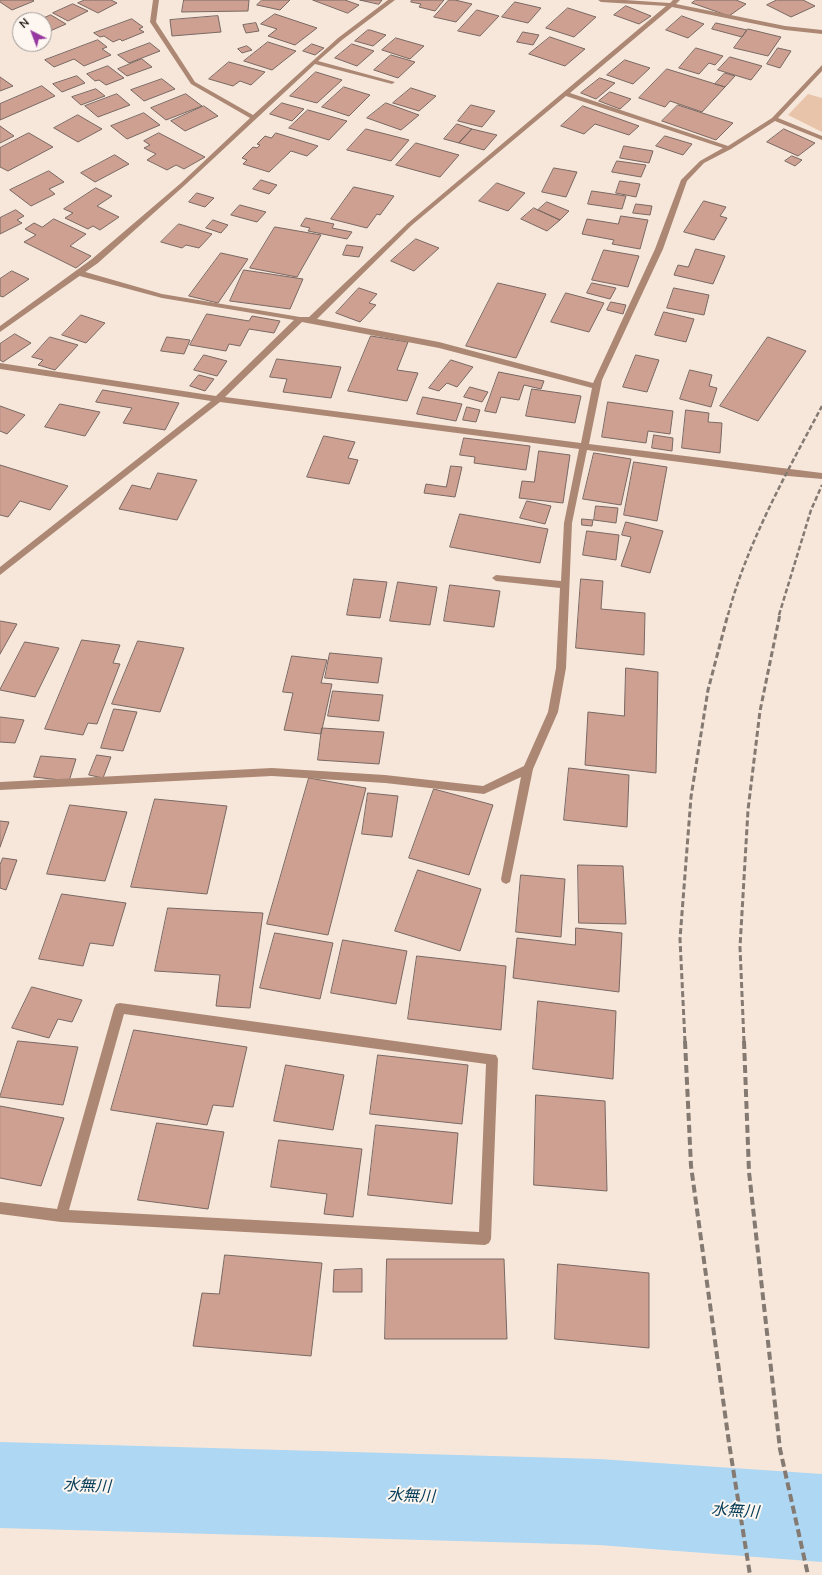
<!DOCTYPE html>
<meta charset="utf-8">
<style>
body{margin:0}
#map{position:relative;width:822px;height:1575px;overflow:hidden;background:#f7e7db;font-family:"Nunito Sans",sans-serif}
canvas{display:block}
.north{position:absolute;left:12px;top:12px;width:40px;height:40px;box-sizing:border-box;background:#fdf6f1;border:1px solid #9e9893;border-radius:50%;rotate:318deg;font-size:11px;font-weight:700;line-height:16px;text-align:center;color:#0f0a07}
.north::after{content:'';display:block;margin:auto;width:14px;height:18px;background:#9738a0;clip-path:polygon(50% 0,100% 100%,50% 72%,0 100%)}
</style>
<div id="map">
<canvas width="822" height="1575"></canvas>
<div class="north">N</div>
</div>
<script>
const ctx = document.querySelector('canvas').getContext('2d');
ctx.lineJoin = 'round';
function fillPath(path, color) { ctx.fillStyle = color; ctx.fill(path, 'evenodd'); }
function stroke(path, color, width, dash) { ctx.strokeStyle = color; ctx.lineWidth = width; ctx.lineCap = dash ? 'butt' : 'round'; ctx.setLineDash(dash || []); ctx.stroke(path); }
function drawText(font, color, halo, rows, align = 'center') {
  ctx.font = font + ' "Nunito Sans","Noto Sans JP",sans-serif'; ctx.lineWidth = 4; ctx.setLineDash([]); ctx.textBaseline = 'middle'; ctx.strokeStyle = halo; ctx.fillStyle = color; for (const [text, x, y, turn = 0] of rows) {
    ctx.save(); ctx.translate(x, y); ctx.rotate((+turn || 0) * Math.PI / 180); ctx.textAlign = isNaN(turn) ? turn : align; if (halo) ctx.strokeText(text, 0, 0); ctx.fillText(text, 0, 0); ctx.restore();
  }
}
const green = new Path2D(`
 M808 94 822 98V132L788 115Z`);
const river = new Path2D(`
 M0 1442 599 1459 822 1474V1562L599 1545 0 1528Z`);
const building = new Path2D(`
 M0 0H33L34 1 12 10 0 2Z
 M85 0H111L117 3 98 13 78 3Z
 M184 0H249L248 11 182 12Z
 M262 0H290L280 10 257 5Z
 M313 0H345L359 5 348 13Z
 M360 0H382L379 4Z
 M412 0H444L435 11 419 7 421 4 411 2Z
 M449 0H455L472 4 456 22 434 17Z
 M696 0H736L746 4 729 16 692 3Z
 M777 0H803L815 6 791 17 767 5Z
 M515 2 541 8 528 23 502 17Z
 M73 4 88 11 68 21 53 13Z
 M626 6 651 16 639 24 614 15Z
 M568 8 596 17 574 37 546 28Z
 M477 10 499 16 480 36 458 31Z
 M275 14 317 28 295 45 268 36 277 29 261 24Z
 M51 15 66 24 50 31 44 27V20H39Z
 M218 16 221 32 172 36 170 20Z
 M682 16 704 24 688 38 666 30Z
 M132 19 143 27 139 29 144 32 122 41 120 39 113 42 104 36 100 37 94 33Z
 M256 23 259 31 246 33 243 25Z
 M716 23 747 30 742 37 712 29Z
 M748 29 781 37 768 56 734 48Z
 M368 30H370L386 35 373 46 355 41Z
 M523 32 539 35 533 45 517 42Z
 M550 37 585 49 565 66 529 54Z
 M396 38 424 46 410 59 382 50Z
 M98 40 107 47 102 49 111 55 84 66 74 59 54 67 45 60Z
 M268 42 296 51 272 70 244 61Z
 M150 43 160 51 129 63 118 55Z
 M312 44 324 48 315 55 303 51Z
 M352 44 374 51 357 66 335 58Z
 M247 46 252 50 242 53 238 49Z
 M696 48 723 56 715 65 709 63 699 74 679 68Z
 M778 48 791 51 780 68 767 64Z
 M391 55 415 62 398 78 374 70Z
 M730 57 762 66 751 80 718 70Z
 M142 59 152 67 127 76 118 69Z
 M625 60 650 68 633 84 607 75Z
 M229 62 265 72 251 85 240 81 233 86 209 79Z
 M108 66 124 78 106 85 99 80 95 81 87 74Z
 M667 69 725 87 702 112 670 101 665 107 639 98Z
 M316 72 342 80 317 103 290 96Z
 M725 73 735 76 725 87 715 84Z
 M77 76 85 83 62 92 53 84Z
 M0 77 13 86 0 91Z
 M600 78 615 83 596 99 581 93Z
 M162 79 175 89 144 101 131 90Z
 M42 86 55 96 0 120V104Z
 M344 87 370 95 349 116 322 107Z
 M411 88 436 96 419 111 393 103Z
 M96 89 105 96 81 105 72 97Z
 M610 92 631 99 620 109 599 101Z
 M117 94 130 105 98 117 85 106Z
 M186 94 202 106 166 120 151 108Z
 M282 103 304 109 292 121 270 114Z
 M386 103 419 115 401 130 367 118Z
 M471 105 495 111 482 127 458 121Z
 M678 105 733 123 716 140 662 121Z
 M204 106 218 116 185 131 171 121Z
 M583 106 639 126 629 135 595 124 584 134 561 126Z
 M308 110 347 121 329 140 289 128Z
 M144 113 160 125 127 139 111 126Z
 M78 115 102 129 78 142 54 128Z
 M457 124 472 129 459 143 444 139Z
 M0 126 14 136 0 143Z
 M366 129 409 140 391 161 347 150Z
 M472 129 497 135 484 150 459 143Z
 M784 129 815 143 798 156 767 142Z
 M29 133 53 147 8 171 0 167V148Z
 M159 133 205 157 184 169 176 165 167 170 147 160 156 154 144 148 150 145 144 141Z
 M276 133 318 146 307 156 291 151 269 172 243 164 247 160 242 158 253 147 257 148 260 145 257 144 265 136 271 138Z
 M665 136 692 144 683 155 656 146Z
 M416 143 459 155 440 177 396 165Z
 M624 146 653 151 649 163 620 158Z
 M115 155 129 164 95 182 81 173Z
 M792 156 802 160 795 166 785 161Z
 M617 161 646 165 641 177 612 172Z
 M554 168 577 172 566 197 542 192Z
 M49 171 64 182 49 189 55 194 31 206 10 190Z
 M261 180 277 185 269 194 253 189Z
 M620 181 640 184 636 197 616 193Z
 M497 183 525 193 508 211 479 201Z
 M354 187 394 196 380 215 377 214 367 228 331 219Z
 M96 188 112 196 97 206 119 217 100 230 93 226 88 229 65 218 73 213 64 209Z
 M592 191 626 196 622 209 588 204Z
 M197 193 214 198 205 207 189 202Z
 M704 201 726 207 720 216 727 218 714 240 684 232Z
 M547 202 569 211 560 220 538 210Z
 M636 204 652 206 650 215 633 213Z
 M240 205 266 212 257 222 231 215Z
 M534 208 538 210 560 220 547 231 521 219Z
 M16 210 24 216 17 220 22 223 0 234V218Z
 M621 216 648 220 640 249 612 244 614 240 582 234 587 219 618 224Z
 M306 218 334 224 332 228 352 232 347 239 308 231 310 228 301 226Z
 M54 219 86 234 70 246 91 256 76 268 24 242 36 235 25 229 34 223 42 227Z
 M213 220 228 225 221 233 206 228Z
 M179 224 212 234 199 248 186 245 182 248 161 242Z
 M275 227 321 235 297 277 250 268Z
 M416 239 439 248 414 271 391 261Z
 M347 245 363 247 359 257 343 255Z
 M696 249 725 256 713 284 674 275 678 265 688 267Z
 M604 250 639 256 628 287 592 280Z
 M221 253 248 259 218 303 189 296Z
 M244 270 303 279 290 309 230 301Z
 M12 271 29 279 3 297 0 296V279Z
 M498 283 546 294 516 358 466 346Z
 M592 283 616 288 610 299 587 293Z
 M359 288 377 294 369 303 376 305 360 322 336 313Z
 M674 288 709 295 704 315 667 308Z
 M566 293 604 303 589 332 551 322Z
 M611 302 626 305 623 314 607 310Z
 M664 312 694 319 686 342 655 335Z
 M207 314 249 321 252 316 280 321 274 333 249 329 240 346 229 344 226 351 190 345Z
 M81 315 105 323 86 343 62 335Z
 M15 334 31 343 3 362 0 360V344Z
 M371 336 408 342 397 370 418 373 407 401 348 391Z
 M50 337 78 345 55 370 38 365 43 360 32 357Z
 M167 337 190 340 184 354 161 351Z
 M768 337 806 351 758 421 720 406Z
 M204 355 227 361 217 376 194 370Z
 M636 355 659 360 647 392 623 387Z
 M277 359 341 367 331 398 283 392 287 379 270 377Z
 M451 360 473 367 457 387 447 383 439 391 429 388Z
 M690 370 712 375 709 386 717 388 711 407 680 399Z
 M499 372 544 381 541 389 524 385 519 400 501 397 496 413 485 411Z
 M199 375 214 379 205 391 190 386Z
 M470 387 488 392 482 402 464 397Z
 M532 389 581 396 575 423 526 416Z
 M103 390 179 403 165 430 123 423 132 408 96 402Z
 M423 397 462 404 456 421 417 414Z
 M608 402 673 411 670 434 648 431 646 443 602 437Z
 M60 404 100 412 85 436 45 427Z
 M0 406 25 415 7 434 0 431Z
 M467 407 480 410 476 422 463 420Z
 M686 410 709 413 708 422 722 423 720 453 682 448Z
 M654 435 673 438 672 451 652 448Z
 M324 436 355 442 348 458 358 460 349 484 307 477Z
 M464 438 530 446 526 470 474 463 475 457 460 455Z
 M539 451 570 455 563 503 519 498 522 481 534 482Z
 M594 453 631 459 621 505 583 499Z
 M634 462 667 467 657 521 624 515Z
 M0 465 68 486 50 510 20 501 8 517 0 515Z
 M451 466 462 467 455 497 424 493 426 484 446 487Z
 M158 473 197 480 177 520 119 509 132 485 150 489Z
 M527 501 551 506 545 524 520 518Z
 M596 506 618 508 616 523 594 520Z
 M460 514 548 529 540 563 450 547Z
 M582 519 593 520 592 526 582 525Z
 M626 522 663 531 650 573 621 566 631 537 622 535Z
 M587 531 619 535 616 560 583 555Z
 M354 579 387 582 380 618 347 615Z
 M581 579 603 581 601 609 645 613 644 655 576 648Z
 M398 582 437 587 430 625 390 621Z
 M450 585 500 591 494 627 444 621Z
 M0 621 17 624 0 654Z
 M82 640 120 645 113 663 120 664 97 724 88 723 83 735 45 729Z
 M138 641 184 648 160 712 112 704Z
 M25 642 59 648 35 697 0 690Z
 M330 653 382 658 378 683 325 678Z
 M292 656 327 660 321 683 332 684 321 734 284 730 293 693 283 692Z
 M626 668 658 672 656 773 585 765 588 712 624 716Z
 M333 691 383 695 379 721 328 716Z
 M114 709 137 712 123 751 101 748Z
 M0 717 24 720 15 743 0 742Z
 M322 728 384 732 379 764 318 760Z
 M97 755 111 757 103 778 89 775Z
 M41 756 76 759 69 781 34 777Z
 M569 768 629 775 627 827 564 820Z
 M309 778 366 788 328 935 267 924Z
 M434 789 493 805 469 875 409 858Z
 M368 793 398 796 392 837 362 834Z
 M155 799 227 806 207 894 131 887Z
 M70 805 127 812 105 881 47 874Z
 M0 821 9 822 0 847Z
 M3 858 17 860 6 890 0 888V865Z
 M578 865 623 866 626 924 579 923Z
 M418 870 481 889 460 951 395 931Z
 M521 875 565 879 561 937 516 932Z
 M62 894 126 903 113 946 90 943 83 966 39 959Z
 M168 908 263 913 250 1008 216 1006 220 975 155 971Z
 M576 928 622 933 619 992 513 978 517 938 575 945Z
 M275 933 333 943 320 999 260 988Z
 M343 940 407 951 396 1004 331 993Z
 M417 956 506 966 501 1030 408 1019Z
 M32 987 82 1000 72 1022 58 1019 49 1038 12 1028Z
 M538 1001 616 1011 613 1079 533 1069Z
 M134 1030 247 1047 233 1107 213 1105 207 1125 111 1110Z
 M18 1041 78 1047 63 1105 0 1097Z
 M378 1055 468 1065 462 1124 370 1114Z
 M286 1065 344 1075 333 1130 274 1121Z
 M536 1095 605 1101 607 1191 534 1185Z
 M0 1106 64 1118 41 1186 0 1178Z
 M157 1123 224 1132 208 1209 138 1200Z
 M376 1125 458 1133 452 1204 368 1195Z
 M279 1140 362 1149 353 1217 324 1214 327 1194 271 1187Z
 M225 1255 322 1263 311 1356 193 1346 202 1293 219 1294Z
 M387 1259H504L507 1339H385Z
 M558 1264 649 1273V1348L555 1339Z
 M362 1269V1292H333L334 1270Z`);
const service = new Path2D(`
 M76 271H82L162 294 300 317 304 319 300 321 162 298 76 275Z`);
const minor = new Path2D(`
 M153 0H159L156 22 195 82 253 115 338 38 388 0H395L342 40 318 61 395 82 392 84 315 64 185 185 98 263 0 332V326L92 259 181 183 250 118 191 84 150 22Z
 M598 0H625L670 3 673 0H680L676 4 785 26 822 30V34L785 30 672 7 570 93 728 146 772 118 822 65V71L778 118 822 136V140L775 121 731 149 704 163 687 181 663 249 602 380 589 444 822 473V479L788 476 587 450 572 523 566 668 558 712 533 769 510 882 506 884 502 882 501 879 521 777 484 794 385 783 272 776 0 790V782L272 768 385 775 483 786 524 766 548 712 556 668 560 588 496 581 492 578 496 575 561 581 564 523 579 449 220 402 0 575V567L211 401 0 369V363L216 396 297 317H309L408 223 666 6 601 2ZM566 96 723 148 700 161 681 180 655 249 593 383 439 342 317 319 412 225ZM302 322 439 348 592 388 581 443 225 397Z
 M120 1003 496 1055 498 1059 491 1239 489 1243 485 1245 61 1222 0 1214V1202L57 1209 114 1008 116 1004ZM124 1014 486 1064 479 1232 69 1210Z`);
const railFar2 = new Path2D(`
 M728 615C747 543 787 472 822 406
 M779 615 811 510 822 485`);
const railFar1 = new Path2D(`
 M685 1042 680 939 691 797 708 690 728 614
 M744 1042 740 947 748 810 760 711 780 614`);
const rail = new Path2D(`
 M685 1041 691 1166 729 1443 750 1575
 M744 1041 749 1172 780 1449 808 1575`);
const nearWaternames = [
 ["水無川",87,1487,2],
 ["水無川",411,1497,2],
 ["水無川",735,1512,4]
];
fillPath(green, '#e8c4aa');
fillPath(river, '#add7f2');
fillPath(building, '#cda092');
stroke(building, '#796862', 1);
fillPath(service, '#ac8874');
fillPath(minor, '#ac8874');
stroke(railFar2, '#847a72', 2.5, [5, 2.5]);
stroke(railFar1, '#847a72', 3, [6, 3]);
stroke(rail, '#847a72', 4, [8, 4]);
drawText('italic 16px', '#053c57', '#fdf6f1', nearWaternames);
</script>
